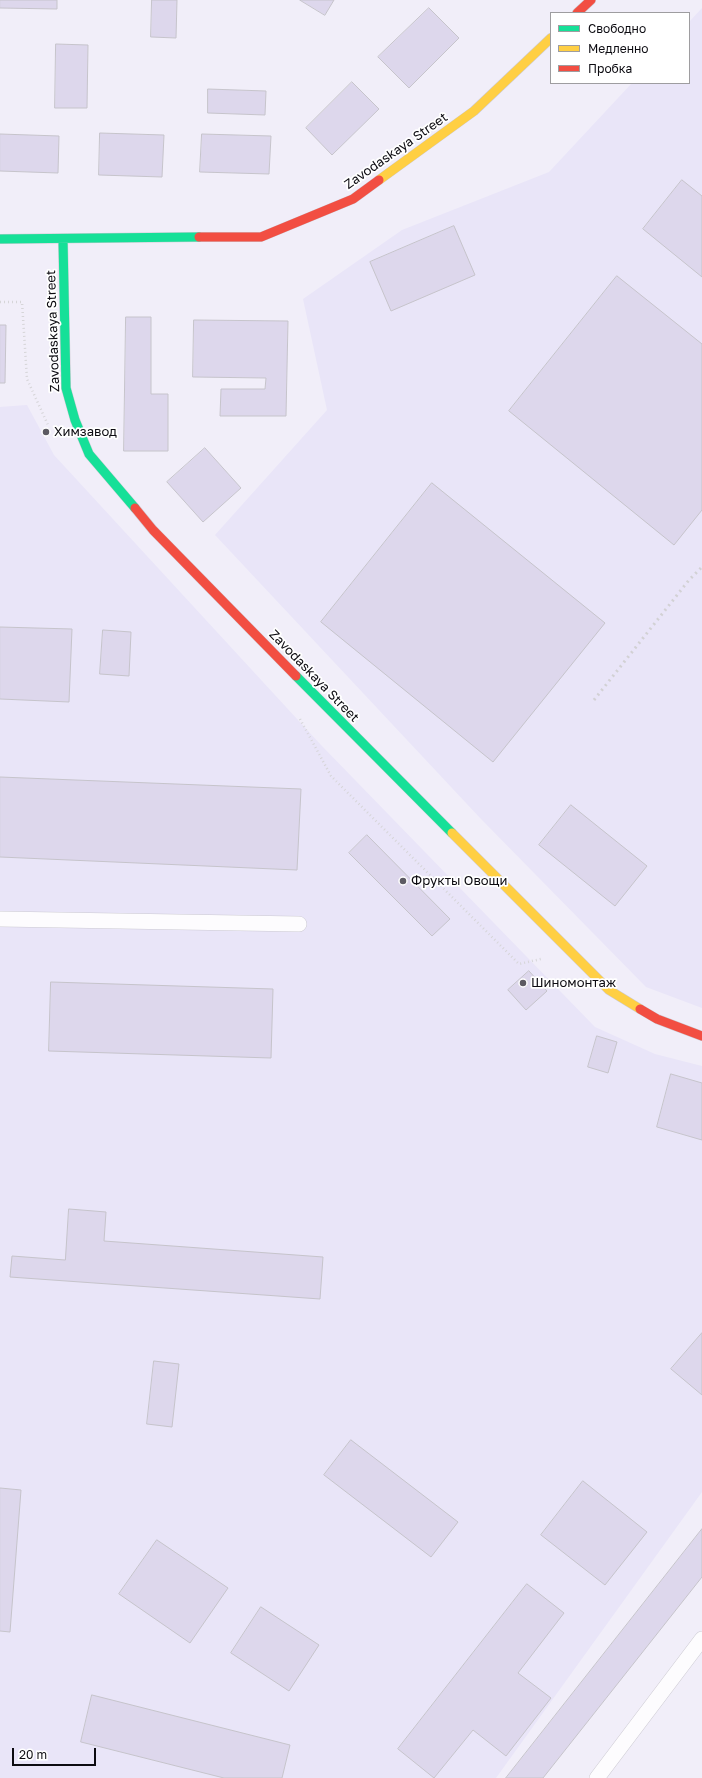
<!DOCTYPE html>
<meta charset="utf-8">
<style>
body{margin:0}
#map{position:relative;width:702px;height:1778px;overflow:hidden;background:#f1eef9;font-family:"Golos Text",sans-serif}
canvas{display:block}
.legend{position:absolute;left:550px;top:12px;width:140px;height:72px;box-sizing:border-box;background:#fff;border:1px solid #9e9da0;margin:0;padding:5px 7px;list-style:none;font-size:12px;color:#0c0b11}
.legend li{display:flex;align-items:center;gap:8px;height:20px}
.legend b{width:20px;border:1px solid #9e9da0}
.scale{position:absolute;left:12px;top:1748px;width:84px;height:18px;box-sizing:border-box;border:2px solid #0c0b11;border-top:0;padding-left:5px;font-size:12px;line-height:14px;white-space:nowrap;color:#0c0b11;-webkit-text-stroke:3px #fff;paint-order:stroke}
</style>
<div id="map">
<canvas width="702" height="1778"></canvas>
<ul class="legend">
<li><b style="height:5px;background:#16e098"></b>Свободно</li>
<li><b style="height:5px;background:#ffcf43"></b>Медленно</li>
<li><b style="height:5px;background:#f24e42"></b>Пробка</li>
</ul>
<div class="scale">20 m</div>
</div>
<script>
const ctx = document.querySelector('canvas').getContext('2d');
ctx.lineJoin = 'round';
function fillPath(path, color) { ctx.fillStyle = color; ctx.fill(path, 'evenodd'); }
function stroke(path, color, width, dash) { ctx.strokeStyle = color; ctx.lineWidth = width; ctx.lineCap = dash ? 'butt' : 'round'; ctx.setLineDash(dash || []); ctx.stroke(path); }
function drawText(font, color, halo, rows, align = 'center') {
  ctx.font = font + ' "Golos Text",sans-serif'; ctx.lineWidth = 3.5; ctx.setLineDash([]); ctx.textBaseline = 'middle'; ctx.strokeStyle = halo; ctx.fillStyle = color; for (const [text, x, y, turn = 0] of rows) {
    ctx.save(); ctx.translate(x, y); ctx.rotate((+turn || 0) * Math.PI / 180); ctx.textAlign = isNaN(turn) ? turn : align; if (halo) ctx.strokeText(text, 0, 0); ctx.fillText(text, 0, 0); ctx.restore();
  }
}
const built = new Path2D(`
 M702 8V1008L646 987 481 819 215 535 327 410 303 299 402 230 549 172 632 83H689V22Z
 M27 405 54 455 321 745 595 1027 655 1054 702 1066V1492L496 1778H0V407Z`);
const building = new Path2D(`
 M0 0H57V9L0 8Z
 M152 0H177L176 38 151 37Z
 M300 0H334L325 15Z
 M429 8 459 38 409 88 378 57Z
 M56 44 88 45 87 108H55Z
 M352 82 379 109 332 155 306 128Z
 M208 89 266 91 265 115 208 113Z
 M100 133 164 135 162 177 99 175Z
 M0 134 59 136 58 173 0 171Z
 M202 134 271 136 269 174 200 172Z
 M682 180 702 196V277L643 229Z
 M454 226 475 275 391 311 370 262Z
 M617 276 702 344V510L674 545 509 411Z
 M126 317H151V394H168V451H124Z
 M194 320 288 321 286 416H220L221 389H265L266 378 193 377Z
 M0 325H6L5 383H0Z
 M205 448 241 488 203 522 167 482Z
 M432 483 605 623 493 762 321 622Z
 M0 627 72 629 69 702 0 699Z
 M103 630 131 632 129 676 100 674Z
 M0 777 301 789 297 870 0 857Z
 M571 805 647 866 615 906 539 845Z
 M367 835 450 919 432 936 349 853Z
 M529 971 547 991 526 1010 508 990Z
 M51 982 273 989 271 1058 49 1051Z
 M597 1036 617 1042 608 1073 588 1067Z
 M671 1074 702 1083V1140L657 1127Z
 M69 1209 106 1212 104 1241 323 1257 320 1299 10 1277 12 1256 65 1260Z
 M702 1333V1395L671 1369Z
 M154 1361 179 1364 172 1427 147 1424Z
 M351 1440 458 1522 431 1557 324 1475Z
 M583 1481 647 1532 605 1585 541 1535Z
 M0 1488 21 1490 10 1632 0 1631Z
 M702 1529V1577L543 1778H506Z
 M157 1540 228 1588 190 1643 119 1594Z
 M527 1584 564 1613 518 1673 551 1698 506 1756 473 1730 434 1778 398 1749Z
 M261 1607 319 1645 289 1691 231 1653Z
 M92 1695 290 1745 282 1778H224L81 1742Z`);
const path = new Path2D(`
 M0 302H22L27 379 48 425
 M300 719 331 776 519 964 541 959`);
const lane = new Path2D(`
 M0 919 299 924
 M597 1778 702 1639`);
const fast = new Path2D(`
 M0 239 199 237
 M63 240 66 388 75 420 89 454 135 508
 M296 676 452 833`);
const slow = new Path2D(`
 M379 180 474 111 551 38
 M452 833 609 990 640 1009`);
const jam = new Path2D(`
 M577 13 591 0
 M199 237H261L353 199 379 180
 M135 508 153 530 296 676
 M640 1009 657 1019 702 1036`);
const rail = new Path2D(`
 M594 700 689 580 702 567`);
const markers = [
 [46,432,4,"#5c5a62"],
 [403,881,4,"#5c5a62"],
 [523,983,4,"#5c5a62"]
];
const streetNames = [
 ["Zavodaskaya Street",396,151,-35],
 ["Zavodaskaya Street",53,331,-92],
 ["Zavodaskaya Street",314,676,46]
];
const poiNames = [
 ["Химзавод",54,432],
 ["Фрукты Овощи",411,881],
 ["Шиномонтаж",531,983]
];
fillPath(built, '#e9e5f8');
fillPath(building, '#ddd7ec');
stroke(building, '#c6c4cb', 1);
stroke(lane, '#cccad2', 16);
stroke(fast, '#cccad2', 10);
stroke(slow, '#cccad2', 10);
stroke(jam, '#cccad2', 10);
stroke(path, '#d6d5d8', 2.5, [1, 3]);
stroke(lane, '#fdfcfe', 15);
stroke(fast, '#16e098', 9);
stroke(slow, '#ffcf43', 9);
stroke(jam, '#f24e42', 9);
stroke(rail, '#d2d1d4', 3, [2, 4]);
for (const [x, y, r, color] of markers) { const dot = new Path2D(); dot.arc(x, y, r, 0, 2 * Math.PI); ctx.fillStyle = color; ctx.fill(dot); stroke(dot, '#fff', 1.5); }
drawText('13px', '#0c0b11', '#fff', streetNames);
drawText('13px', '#0c0b11', '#fff', poiNames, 'left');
</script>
